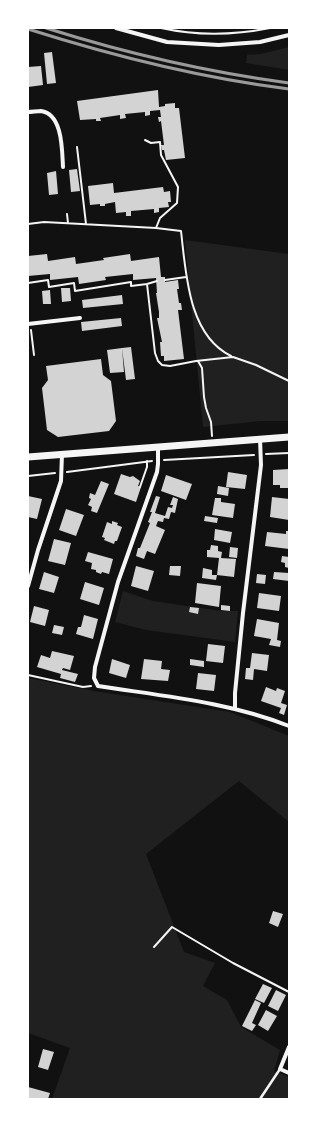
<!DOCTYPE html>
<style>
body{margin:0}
#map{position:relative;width:317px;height:1127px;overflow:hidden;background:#111;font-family:Ubuntu,sans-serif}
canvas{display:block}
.frame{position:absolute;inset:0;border:29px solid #fff;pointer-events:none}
</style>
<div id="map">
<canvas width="317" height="1127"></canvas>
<div class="frame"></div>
</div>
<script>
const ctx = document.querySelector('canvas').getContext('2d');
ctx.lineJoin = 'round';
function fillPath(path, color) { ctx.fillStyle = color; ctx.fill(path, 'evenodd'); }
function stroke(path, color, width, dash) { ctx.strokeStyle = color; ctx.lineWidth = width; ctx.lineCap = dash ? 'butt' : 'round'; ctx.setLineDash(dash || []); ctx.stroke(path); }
const green = new Path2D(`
 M289 47V70L246 63 247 55 261 54Z
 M185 240 289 254V421H261L203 427Z
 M123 591 153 601 221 611H238L235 642 146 630 115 622Z
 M28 678 94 691 230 712 289 736V822L239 781 146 854 184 952 215 963 203 986 227 1000 241 1027 280 1050 274 1071 289 1077V1099H52L70 1048 28 1033Z`);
const building = new Path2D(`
 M52 52 56 83 47 84 44 53Z
 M41 66 43 85 28 87V67Z
 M158 90 159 107 165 106V104L175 103V108H179L185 158 166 160 164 150H162L161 145H164L161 121 159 122 158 117H161L160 110 150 111V115L145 116V112L125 114 126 118 120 119V115L100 118 101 121H96V119L80 120 77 101Z
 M77 169 80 191 71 192 69 170Z
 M56 171 58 194 49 195 47 173Z
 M113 183 114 193 163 187 164 192 170 191 171 202H168L169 207 159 208V212L154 213V209L131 211V216H126V212L116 213 115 202 105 204V206H100V204L90 205 88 186Z
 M47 254 48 261 75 257 76 264 104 260 103 258 130 254 131 261 159 257 161 277H165V282L178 280 179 289H177L179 303H181L182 310H178L184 359 164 361V356H161L160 342H162L157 318H159V312L156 293H157L156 278 133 280V274L105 277 106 280 79 284 78 277 50 280V274L28 276V256Z
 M61 288H70L71 301 62 302Z
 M50 290 51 304H43L42 291Z
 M122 295 123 304 83 308 82 300Z
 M121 318 122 326 82 331 81 322Z
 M131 347 135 379 126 380 122 348Z
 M122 348 124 372 110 373 107 350Z
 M101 359 103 375 111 381 116 421 109 431 58 437 47 430 42 388 48 380 46 366Z
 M289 469V485H288V488H280V485H273V470Z
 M228 472 247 475 245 489 226 487Z
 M121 474 130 477 133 476 140 481 138 486 141 487 136 502 114 494Z
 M166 475 192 484 186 500 161 491Z
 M101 481 109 484 97 513 91 511 92 507 88 505 91 499 89 498 90 493 95 495Z
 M218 486 229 488 228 496 217 494Z
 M28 496 42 499 37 519 28 517Z
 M156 496 160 497 155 513 165 516 168 507 172 508 173 505H170L173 497 178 499 175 513 171 512 169 519 164 518 163 522 158 521 156 526 165 530 155 554 147 551 144 559 136 556 138 548H140L150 523 148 522 152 512H150Z
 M272 497 289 499V520L270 517Z
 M215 498H221V502L235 504 233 518 212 515Z
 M66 509 84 515 76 536 59 530Z
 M205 516 218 518 217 523 204 521Z
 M112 521 118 523 117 525 122 527 117 541H115L114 544 104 540 105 538 102 537 107 522 112 524Z
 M215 529 232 532 230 543 214 540Z
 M286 531H289V549L265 546 267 532 286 534Z
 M54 539 71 543 65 565 48 561Z
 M211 545 218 546V551L222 552 221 558 236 559 234 577 217 575 219 558 207 557V550H210Z
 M230 547 238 548 237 558 229 557Z
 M88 552 113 559 109 574 102 572 101 574 96 572V570L91 569 92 563 85 561Z
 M282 556 289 557V568L285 567V563L281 562Z
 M136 566 154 571 148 591 131 586Z
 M170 566H181L180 576 169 575Z
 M203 568 212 570V575H217L216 580 202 578Z
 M44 572 59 577 54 593 39 589Z
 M274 572 289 573V581L273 579Z
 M257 574 266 575 265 584 256 583Z
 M85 582 104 588 99 605 80 599Z
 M197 583 221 586 219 607 195 603Z
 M259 593 281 596 279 611 257 608Z
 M221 605 230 606V611L221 610Z
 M34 606 49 610 45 626 30 622Z
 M190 607 199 608 198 614 189 612Z
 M84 615 98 619 93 639 76 634 78 627H81Z
 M257 619 279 623 277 640 281 641 280 647 269 645 271 639 254 636Z
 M54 625 64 627 62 635 52 633Z
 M208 644 225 646 223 663 206 661Z
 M52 651 74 656 70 670 63 668 62 670 78 674 75 682 60 678 61 674 37 667 41 655 50 658Z
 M252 653 269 655 267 671 254 669 253 680 245 679 246 668H250Z
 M112 659 130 665 126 678 109 673Z
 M144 659 162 661 161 669 170 670 168 681 141 679Z
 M190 659 204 661V667L190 665Z
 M198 673 216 675 214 691 196 689Z
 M266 687 276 691 277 688 285 691 281 703 287 705 284 715 279 713 281 708 261 701Z
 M273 911 283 914 278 927 269 923Z
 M263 984 272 988 264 1003 255 999Z
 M276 990 286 995 278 1011 268 1006Z
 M255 1000 261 1003 252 1023 256 1025 252 1031 242 1026Z
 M266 1010 277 1016 268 1031 258 1025Z
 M43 1049 54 1052 48 1070 38 1067Z
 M28 1087 50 1093 48 1099H28Z`);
const path = new Path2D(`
 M161 28C197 36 235 35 270 28
 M145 140 151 143 160 142 161 155 178 187 177 203 160 218 156 228
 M77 147 86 224
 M67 214 68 223
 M28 224 44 222 156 228 181 231C186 273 188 335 231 356
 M165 280 186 277
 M28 283 48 280 49 287 74 283 75 291 131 282V286L147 284 155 353 158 361 162 365 170 366 196 361 233 357 256 365 289 381
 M147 284 157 281
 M31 330 34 355
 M198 361 202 368 204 397 206 408 211 422 212 436
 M266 454 289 453
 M164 460 254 455
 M67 472 152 461
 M28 476 55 473
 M140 487 147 467V461
 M28 675 83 687 91 686
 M154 947 172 927 233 963 289 992`);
const service = new Path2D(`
 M260 1099 280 1069`);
const minor = new Path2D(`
 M116 28 167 42 219 45 260 42 289 35
 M28 112C32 112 37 111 41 111 63 114 62 151 63 167
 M28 324 80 318
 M158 447V464L157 472 118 582 95 667 94 678 98 686C162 696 229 702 289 726
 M28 586 38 550 61 481 62 454
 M235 708V693L243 613 261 465 260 439
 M289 1047 280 1069 289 1073`);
const secondary = new Path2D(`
 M28 457 289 437`);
const rail = new Path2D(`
 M46 28C125 53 207 72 289 83
 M28 29C113 56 201 78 289 89`);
fillPath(green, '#202020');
fillPath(building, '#d3d3d3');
stroke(path, '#f5f5f5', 2);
stroke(service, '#f5f5f5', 2.5);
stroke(minor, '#f5f5f5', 4);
stroke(secondary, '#f5f5f5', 7);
stroke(rail, '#9a9a9a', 3);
</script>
